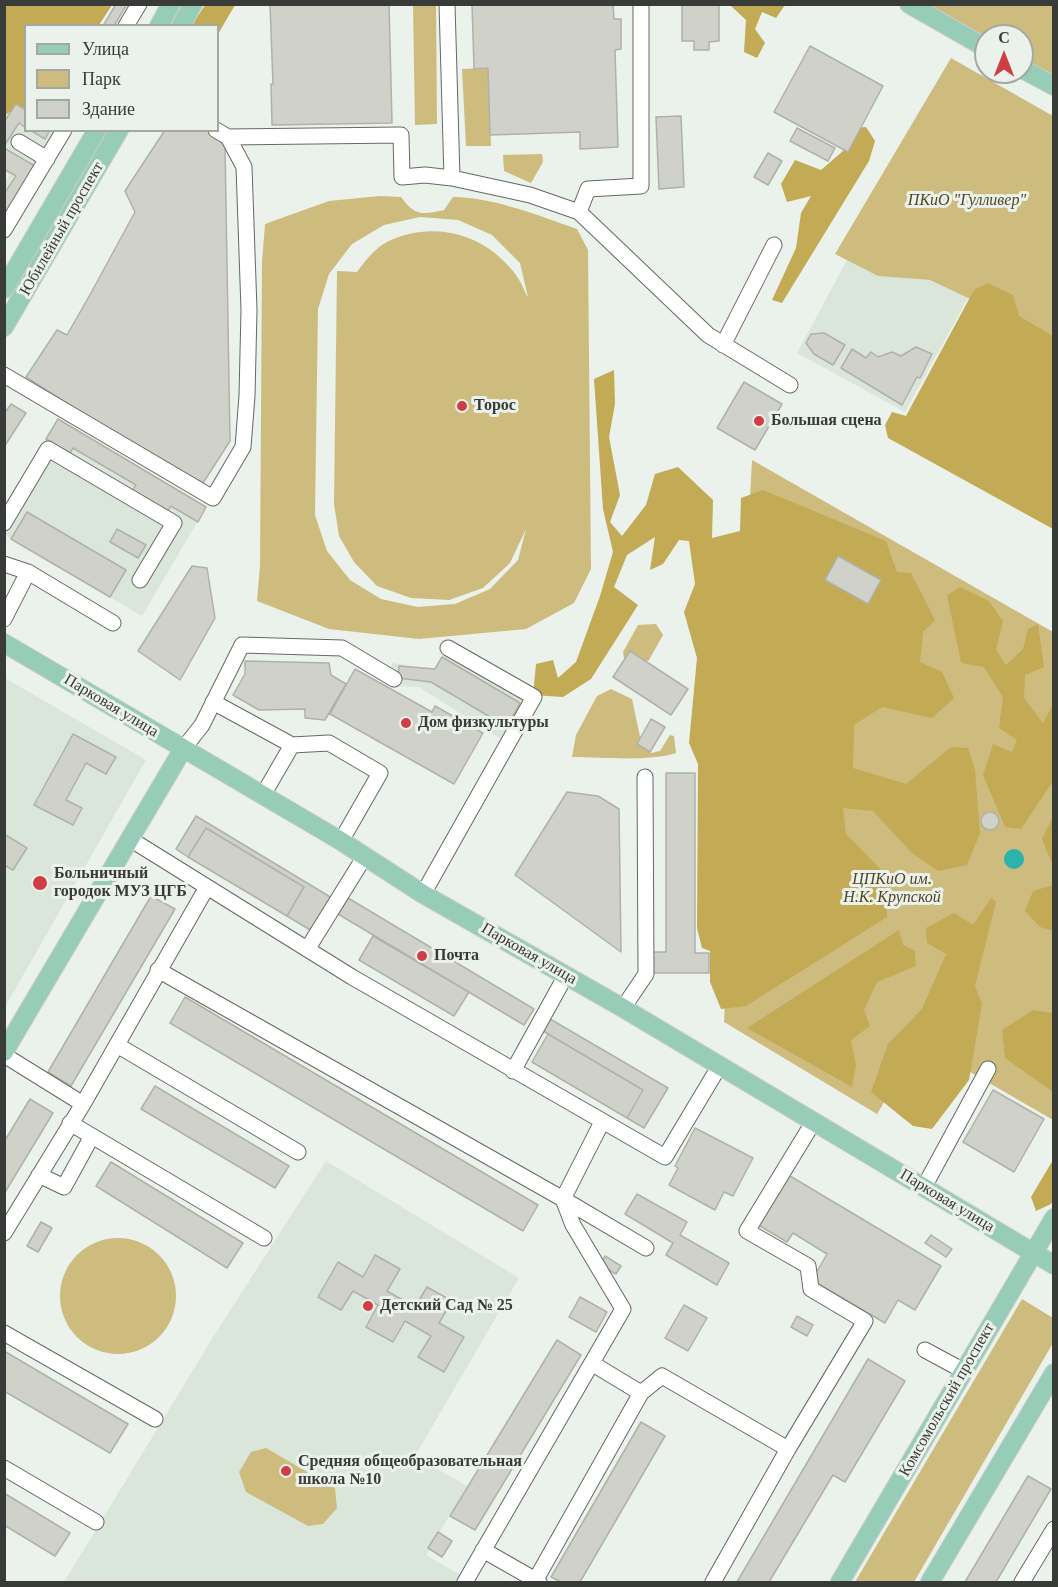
<!DOCTYPE html>
<meta charset="utf-8">
<style>
body{margin:0}
#map{position:relative;width:1058px;height:1587px;overflow:hidden;background:#ebf1eb;font-family:"Times New Roman",serif}
canvas{display:block}
.frame{position:absolute;inset:0;border:6px solid #383b38;pointer-events:none}
.legend{position:absolute;left:24px;top:24px;width:195px;height:108px;box-sizing:border-box;background:#ebf1eb;border:2px solid #a3a8a3;margin:0;padding:8px 10px;list-style:none;font-size:18px;color:#383b38}
.legend li{display:flex;align-items:center;gap:12px;height:30px}
.legend b{width:30px;border:2px solid #a3a8a3}
.north{position:absolute;left:974px;top:24px;width:60px;height:60px;box-sizing:border-box;background:#ebf1eb;border:2px solid #a3a8a3;border-radius:50%;rotate:0deg;font-size:16px;font-weight:700;line-height:24px;text-align:center;color:#383b38}
.north::after{content:'';display:block;margin:auto;width:21px;height:27px;background:#ce3e44;clip-path:polygon(50% 0,100% 100%,50% 72%,0 100%)}
</style>
<div id="map">
<canvas width="1058" height="1587"></canvas>
<div class="frame"></div>
<ul class="legend">
<li><b style="height:8px;background:#97ccb8"></b>Улица</li>
<li><b style="height:16px;background:#cdbc7e"></b>Парк</li>
<li><b style="height:16px;background:#d0d2ca"></b>Здание</li>
</ul>
<div class="north">С</div>
</div>
<script>
const ctx = document.querySelector('canvas').getContext('2d');
ctx.lineJoin = 'round';
function fillPath(path, color) { ctx.fillStyle = color; ctx.fill(path, 'evenodd'); }
function stroke(path, color, width, dash) { ctx.strokeStyle = color; ctx.lineWidth = width; ctx.lineCap = dash ? 'butt' : 'round'; ctx.setLineDash(dash || []); ctx.stroke(path); }
function drawText(font, color, halo, rows, align = 'center') {
  ctx.font = font + ' "Times New Roman",serif'; ctx.lineWidth = 6; ctx.setLineDash([]); ctx.textBaseline = 'middle'; ctx.strokeStyle = halo; ctx.fillStyle = color; for (const [text, x, y, turn = 0] of rows) {
    ctx.save(); ctx.translate(x, y); ctx.rotate((+turn || 0) * Math.PI / 180); ctx.textAlign = isNaN(turn) ? turn : align; if (halo) ctx.strokeText(text, 0, 0); ctx.fillText(text, 0, 0); ctx.restore();
  }
}
const built = new Path2D(`
 M14 100 25 107 26 130 71 131 5 241 4 183 9 175 5 173V117Z
 M847 260 878 276 930 280 968 298 905 412 797 353Z
 M58 419 206 507 142 616 5 535V508Z
 M451 644 529 687 501 739 419 687 390 686 392 663 435 669Z
 M5 678 146 760 5 1007Z
 M326 1161 519 1278 415 1456 467 1486 426 1555 472 1582H64L215 1334Z`);
const green = new Path2D(`
 M413 5H436L437 124 415 125Z
 M927 5H1053V78L1022 60V36H986V39Z
 M951 58 1053 116V344L968 298 930 280 878 276 835 254Z
 M488 68 491 146H466L462 69Z
 M542 154 543 162 531 183 504 171 503 155Z
 M380 196 401 197C415 216 422 215 444 210L453 197C496 198 537 215 577 229L588 250 591 569 574 603 526 629 419 639 329 629 257 601 260 565 262 262 265 224 329 201ZM420 217 458 220 492 235 520 263 528 297C525 293 522 284 518 278 513 270 503 260 496 254 466 229 422 224 387 242 374 249 365 261 357 272L337 271 334 504 339 536 354 562 377 586 411 598 449 600 483 588 510 563 526 529 518 560 490 589 455 604 418 607 381 599 350 580 327 551 315 515 318 309 329 274 352 244 384 225Z
 M752 460 1053 632V1120L927 1047 915 1051 877 1114 724 1022Z
 M656 624 663 635 649 660 626 668 623 652 638 625Z
 M611 689 632 699 642 746 651 753 660 751 670 735 674 736 676 753C647 762 603 757 572 757L576 735 597 696Z
 M60 1296a58 58 0 1 1 116 0a58 58 0 1 1-116 0Z
 M1022 1299 1053 1318V1343L914 1582H855Z
 M266 1448 335 1488 337 1508 323 1524 308 1526 246 1492 239 1472 251 1452Z`);
const forest = new Path2D(`
 M4 5H112L99 25 26 26 25 110 18 107 5 115Z
 M205 5H235L218 34V26L192 25Z
 M730 5H785L776 18 762 12 755 29 765 43 757 58 744 52 746 20Z
 M866 127 875 141 869 161 782 303 772 300 796 248 801 213 811 196 787 202 781 184 795 160 821 170 843 151 855 128Z
 M988 283 1013 295 1019 316 1053 336V529L888 438 885 425 892 412 906 416 974 290Z
 M614 370 615 404 609 437 620 495 610 522 622 536 646 505 655 474 678 467 713 500 712 538 740 531 741 498 763 490 886 541 897 572 911 573 935 620 923 632 920 662 942 672 954 698 932 718 882 707 854 725 853 768 906 784 951 747 968 748 975 770 980 833 967 865 938 871 912 853 873 811 843 808 846 834 886 875 887 917 746 1006 721 1009 710 982V951L702 948 697 928 698 764 689 743 697 658 684 612 695 584 689 541 679 540 663 564 650 570 655 537 627 555 614 587 638 605 591 679 563 697 533 695 536 664 553 660 558 678 576 662 600 596 613 552 603 509 594 379Z
 M960 587 989 601 1003 621 996 650 1006 665 1023 649 1028 629 1038 624 1044 667 1025 675 1024 698 1043 723 1053 704V781L1021 829 1005 827 983 775 993 744 1012 752 1017 740 999 728 1003 697 984 667 961 663 947 595Z
 M1053 817V866L1042 839Z
 M1053 885H1054L1053 931 1040 927 1025 911 1033 891Z
 M991 898 996 902 975 986 982 1004 969 1080 932 1129 913 1126 871 1092 888 1044 922 1009 946 954 927 943 926 928 954 913 973 925Z
 M899 930 903 945 915 951 916 966 877 982 864 1010 870 1026 851 1040 856 1065 852 1087 747 1028Z
 M1033 1010 1053 1013V1092L1005 1058 1002 1030Z
 M1053 1160V1200L1051 1204 1036 1211 1031 1197Z`);
const water = new Path2D(`
 M1004 859a10 10 0 1 1 20 0a10 10 0 1 1-20 0Z`);
const building = new Path2D(`
 M116 4H127L114 26H103Z
 M270 4H389L392 123 272 125 271 84H273Z
 M472 4H613L614 19H621V49L615 50 618 147 580 149V132L490 135 488 68 474 69Z
 M682 4H719V41L709 42V50H694V41H682Z
 M810 46 883 86 848 152 774 112Z
 M16 104 26 110V128L19 123 4 146V122Z
 M681 116 684 187 659 189 656 117Z
 M797 128 835 148 828 161 790 141Z
 M30 130H50L45 139Z
 M165 130H208L225 146 230 441 203 483 118 436 26 377 57 330 67 335 91 293 135 212 125 191Z
 M4 148 40 169 4 228V194L16 176 4 169Z
 M768 153 782 161 768 185 754 177Z
 M824 333 845 345 833 365 814 354 806 343 811 334Z
 M916 347 932 354 920 378 917 377 902 405 841 368 852 349 866 358 871 352 878 357 892 352 901 356Z
 M744 382 782 404 755 450 717 428Z
 M11 404 26 413 4 447V414Z
 M58 419 206 507 198 522 171 506 167 512 132 491 136 485 73 448 70 453 46 439Z
 M27 512 126 570 110 597 11 539Z
 M117 529 146 545 138 558 110 542Z
 M838 556 881 580 868 604 825 580Z
 M192 566 207 568 215 618 180 680 138 651Z
 M630 651 688 689 671 715 613 677Z
 M442 657 520 703 507 727 431 682 398 678 399 666 435 669Z
 M245 661 329 663 331 675 346 684 325 720 305 718V709L259 710 233 695 245 674Z
 M355 669 432 712 435 706 483 733 454 784 330 714Z
 M651 719 665 727 650 752 637 744Z
 M73 734 116 757 106 774 86 763 66 800 82 808 73 825 34 805Z
 M666 773H695V953H709V973H652V952H666Z
 M567 792 598 796 619 809 621 952 515 875Z
 M981 821a9 9 0 1 1 18 0a9 9 0 1 1-18 0Z
 M196 816 332 898 312 931 287 916 304 887 206 828 188 857 176 849Z
 M206 828 304 887 287 916 188 857Z
 M4 834 27 848 13 870 4 865Z
 M151 896 175 909 71 1086 48 1072Z
 M348 898 534 1009 524 1025 338 914Z
 M373 936 469 992 454 1016 359 960Z
 M185 997 538 1205 523 1231 170 1023Z
 M545 1016 668 1088 644 1128 627 1118 643 1090 538 1028Z
 M548 1034 643 1090 627 1118 532 1062Z
 M155 1086 289 1166 275 1188 141 1109Z
 M993 1090 1044 1119 1014 1172 963 1142Z
 M30 1099 53 1113 4 1194V1142Z
 M695 1128 753 1158 733 1196 724 1192 715 1210 669 1185 678 1168 675 1166Z
 M111 1162 243 1243 227 1268 96 1186Z
 M785 1173 941 1266 915 1310 898 1300 885 1323 812 1280 827 1254 793 1233 787 1242 755 1223Z
 M637 1194 687 1222 680 1235 729 1263 717 1285 666 1255 673 1243 625 1214Z
 M41 1222 52 1228 38 1252 27 1246Z
 M931 1235 952 1249 946 1257 925 1243Z
 M375 1255 400 1269 387 1291 415 1307 427 1287 452 1301 439 1323 464 1337 444 1372 418 1357 431 1336 405 1321 393 1342 366 1327 378 1305 353 1291 341 1310 318 1297 338 1262 363 1277Z
 M605 1256 621 1266 616 1274 600 1265Z
 M580 1297 607 1312 596 1332 569 1317Z
 M684 1305 707 1318 688 1351 665 1338Z
 M797 1316 813 1325 807 1336 791 1327Z
 M557 1340 581 1355 475 1530 450 1516Z
 M4 1351 128 1424 110 1453 4 1391Z
 M868 1359 905 1381 845 1482 833 1475 769 1582H737Z
 M641 1422 665 1436 580 1582H561L551 1577Z
 M1028 1476 1051 1489 996 1582H965Z
 M4 1493 70 1533 55 1556 4 1525Z
 M438 1532 452 1541 442 1557 428 1548Z`);
const minor = new Path2D(`
 M447 4 452 178
 M126 26 139 4
 M216 130 228 137 401 135 402 177 425 175 452 178 530 195 579 212 708 335 790 385
 M19 142 47 159
 M579 212 588 189 641 186V4
 M4 230 64 130
 M723 345 774 245
 M4 375 213 498 243 447 247 396 249 310 244 167 228 137
 M4 523 48 449 174 523 140 580
 M4 564 28 572 4 619
 M28 572 113 623
 M213 702 292 745 329 743 380 773 341 841
 M183 749 202 725 242 645 342 648 394 679
 M263 795 292 745
 M130 839 352 977 665 1157 720 1065
 M423 894 534 697 448 648
 M308 948 365 856
 M158 970 563 1199 646 1248
 M623 1008 646 974 645 777
 M117 1045 298 1152
 M4 1055 83 1104
 M513 1071 566 975
 M70 1123 264 1238
 M39 1175 64 1187 92 1136
 M924 1187 988 1069
 M4 1233 83 1104 207 887
 M4 1333 155 1419
 M925 1350 964 1371
 M593 1364 641 1393 662 1376 788 1449
 M4 1468 96 1522
 M483 1550 539 1582
 M535 1581 641 1393
 M465 1582 623 1309 573 1225 563 1199 602 1122
 M713 1582 788 1449 865 1321 811 1289 808 1266 747 1231 814 1121
 M1022 1582 1054 1529`);
const major = new Path2D(`
 M909 4 986 48
 M159 26 171 4
 M181 26 193 4
 M1022 69 1054 86
 M4 289 97 130
 M4 327 119 130
 M4 643 341 841 423 894 623 1008 1054 1265
 M4 1052 183 749
 M840 1582 1054 1218
 M930 1582 1054 1373`);
const markers = [
 [462,406,6,"#ce3e44"],
 [759,421,6,"#ce3e44"],
 [406,723,6,"#ce3e44"],
 [40,883,8,"#ce3e44"],
 [422,956,6,"#ce3e44"],
 [368,1306,6,"#ce3e44"],
 [286,1471,6,"#ce3e44"]
];
const parkNames = [
 ["ПКиО \"Гулливер\"",967,201],
 ["ЦПКиО им.",892,880],
 ["Н.К. Крупской",892,898]
];
const streetNames = [
 ["Юбилейный проспект",62,229,-60],
 ["Парковая улица",111,706,31],
 ["Парковая улица",529,954,30],
 ["Парковая улица",947,1201,31],
 ["Комсомольский проспект",947,1400,-60]
];
const poiNames = [
 ["Торос",474,406],
 ["Большая сцена",771,421],
 ["Дом физкультуры",418,723],
 ["Больничный",54,874],
 ["городок МУЗ ЦГБ",54,892],
 ["Почта",434,956],
 ["Детский Сад № 25",380,1306],
 ["Средняя общеобразовательная",298,1462],
 ["школа №10",298,1480]
];
fillPath(built, '#dbe6da');
fillPath(green, '#cdbc7e');
fillPath(forest, '#c2ab54');
fillPath(water, '#2eb3ac');
fillPath(building, '#d0d2ca');
stroke(building, '#afb1aa', 1.5);
stroke(minor, '#646963', 17);
stroke(major, '#cbcccb', 20);
stroke(minor, '#fff', 15);
stroke(major, '#97ccb8', 18);
for (const [x, y, r, color] of markers) { const dot = new Path2D(); dot.arc(x, y, r, 0, 2 * Math.PI); ctx.fillStyle = color; ctx.fill(dot); stroke(dot, '#ebf1eb', 2); }
drawText('italic 16px', '#504520', '#ebf1eb', parkNames);
drawText('16px', '#383b38', '#ebf1eb', streetNames);
drawText('bold 16px', '#383b38', '#ebf1eb', poiNames, 'left');
</script>
